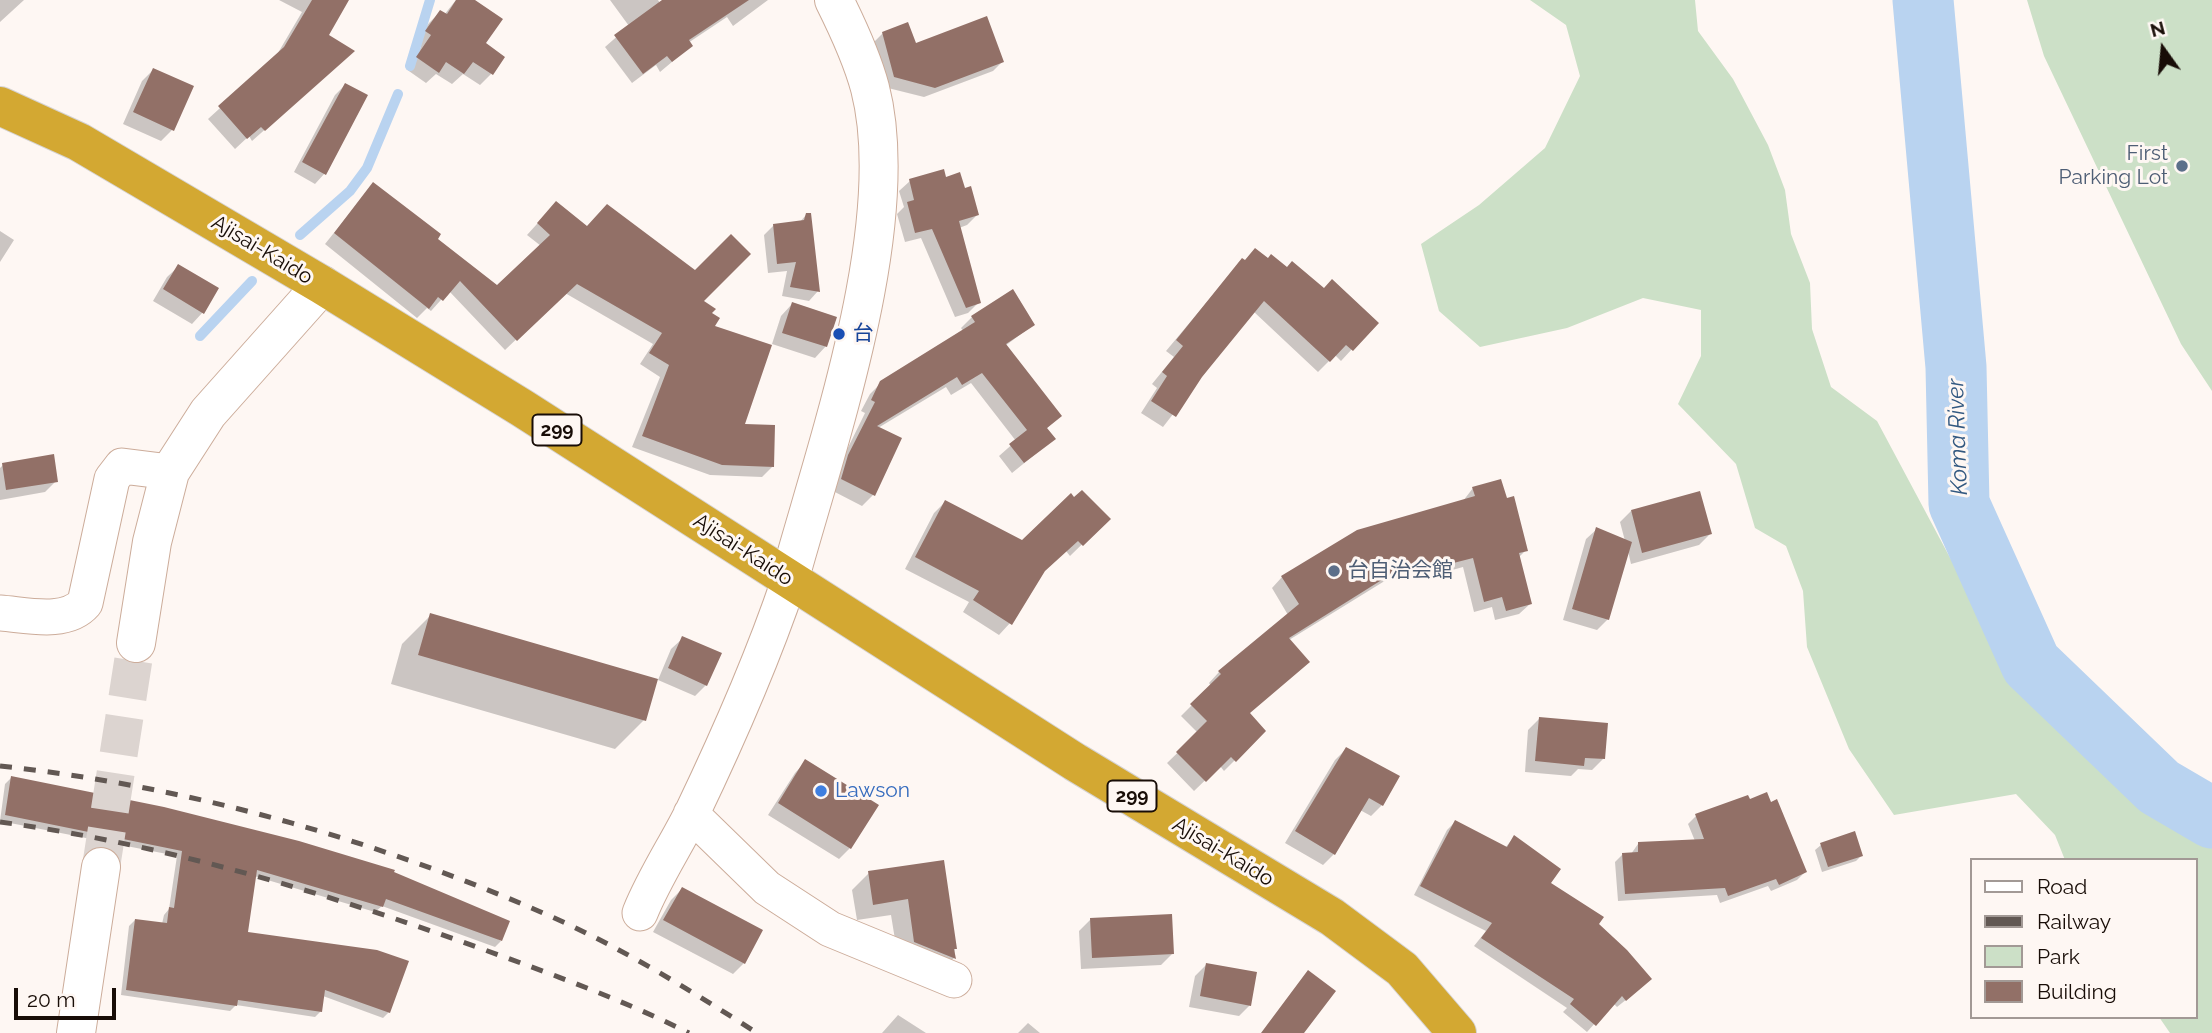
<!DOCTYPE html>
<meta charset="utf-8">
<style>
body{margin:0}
#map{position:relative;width:2212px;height:1033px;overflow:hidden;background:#fef7f3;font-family:Raleway,sans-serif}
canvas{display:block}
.legend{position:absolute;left:1970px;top:858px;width:228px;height:161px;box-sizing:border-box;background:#fef7f3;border:2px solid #a29995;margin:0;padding:9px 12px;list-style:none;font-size:21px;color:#180d07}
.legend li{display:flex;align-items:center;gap:14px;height:35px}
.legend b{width:35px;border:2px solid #a29995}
.north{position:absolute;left:2128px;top:14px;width:70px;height:70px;-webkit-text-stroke:5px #fef7f3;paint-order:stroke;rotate:345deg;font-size:19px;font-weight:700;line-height:28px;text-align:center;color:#180d07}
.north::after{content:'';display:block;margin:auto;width:24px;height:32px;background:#180d07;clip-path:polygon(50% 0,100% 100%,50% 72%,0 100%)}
.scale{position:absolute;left:14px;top:988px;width:102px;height:32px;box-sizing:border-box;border:4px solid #180d07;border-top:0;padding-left:9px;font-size:21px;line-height:24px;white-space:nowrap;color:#180d07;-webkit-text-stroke:5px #fef7f3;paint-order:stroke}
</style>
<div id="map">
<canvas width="2212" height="1033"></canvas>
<ul class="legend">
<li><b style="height:9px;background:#fff"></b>Road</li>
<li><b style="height:9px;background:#625853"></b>Railway</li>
<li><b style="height:19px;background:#cce0c7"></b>Park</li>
<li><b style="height:19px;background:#927067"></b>Building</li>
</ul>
<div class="north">N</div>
<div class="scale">20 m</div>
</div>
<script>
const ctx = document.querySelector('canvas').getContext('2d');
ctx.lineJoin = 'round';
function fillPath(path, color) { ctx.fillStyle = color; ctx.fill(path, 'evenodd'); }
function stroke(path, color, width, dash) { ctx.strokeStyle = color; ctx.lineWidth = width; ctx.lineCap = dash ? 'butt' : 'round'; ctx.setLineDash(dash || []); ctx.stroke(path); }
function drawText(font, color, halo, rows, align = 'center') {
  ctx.font = font + ' Raleway,"Noto Sans JP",sans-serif'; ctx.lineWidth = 6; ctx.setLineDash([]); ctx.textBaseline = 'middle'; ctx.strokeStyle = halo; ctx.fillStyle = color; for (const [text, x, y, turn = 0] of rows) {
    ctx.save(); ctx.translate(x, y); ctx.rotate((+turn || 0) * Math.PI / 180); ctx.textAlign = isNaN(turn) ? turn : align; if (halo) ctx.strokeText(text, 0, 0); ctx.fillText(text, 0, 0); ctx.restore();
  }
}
const green = new Path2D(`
 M1530 0H1695L1698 31 1733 79 1768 145 1785 190 1791 234 1810 283 1812 329 1831 387 1877 421 1955 567 2001 664 2125 781 2212 839V1033H2170L2159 1017H2196V860H2065L2055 835 2016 794 1894 815 1849 749 1807 647 1803 591 1786 546 1755 528 1736 464 1678 404 1701 356V310L1643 298 1567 328 1480 347 1439 311 1421 244 1479 205 1545 148 1580 76 1566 25Z
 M2027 0H2212V391L2181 344 2044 56Z`);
const shadow = new Path2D(`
 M0 0H24L0 22Z
 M279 0H347L327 36 341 62 252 141 249 136 235 149 208 119 275 58 302 12Z
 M456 0H472L491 74 480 85 463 74 452 84 436 74 426 83 406 69 421 47 415 43 429 23 440 12 444 15Z
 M610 0H658L660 3 664 0H768L733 26 727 17 688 43 691 46 660 72 656 65 632 83 605 47 629 26Z
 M883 33 915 45 1002 62 993 71 924 97 884 87 873 43Z
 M153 70 172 130 161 141 123 124 142 81Z
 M345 85 325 173 315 184 294 172 335 95Z
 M945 179 977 215 967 225 959 228 979 302 968 313 955 317 921 238 905 242 897 214 904 207 899 191 910 181Z
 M373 184 435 239 497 287 541 246 527 235 546 214 586 228 701 302 710 314 742 426 773 466 762 477 710 475 632 447 660 377 640 364 653 344 565 293 505 350 449 291 431 311 427 308 417 318 325 244Z
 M806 215 818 291 809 301 782 296 787 271 768 273 764 235 774 225 799 223Z
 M0 231 14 240 0 262Z
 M1242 260H1268L1376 323 1341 361 1335 355 1318 372 1253 311 1163 427 1141 413 1157 388 1152 384 1174 357 1166 351Z
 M179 266 203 312 192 324 153 301 167 277Z
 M792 304 826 346 815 358 772 344 781 316Z
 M972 317 1033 325 1005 346 1060 416 1046 429 1054 439 1012 473 999 456 1016 441 971 383 951 395 946 387 878 428 873 495 862 506 831 490 838 468 865 413 861 411 870 394 881 383 964 332 961 328Z
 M3 465 56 481 45 492 0 500V468Z
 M1473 488 1526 550 1519 557 1530 604 1519 614 1495 620 1492 607 1474 612 1463 567 1420 579 1418 572 1383 582 1289 640 1248 714 1264 731 1224 771 1220 766 1194 791 1167 763 1198 733 1181 716 1211 686 1209 683 1219 672 1288 615 1272 588 1282 577 1463 501Z
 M945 502 1023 542 1108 519 1070 556 1066 551 1042 573 1010 623 999 635 963 612 969 602 905 569 934 513Z
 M1631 511 1710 534 1699 545 1631 564 1628 551 1608 619 1597 630 1563 620 1586 539 1597 529 1625 541 1620 522Z
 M431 615 644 720 615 749 391 684 402 644Z
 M683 638 706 685 695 696 658 680 671 649Z
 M1539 719 1603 759 1592 770 1578 769 1571 776 1525 772 1528 730Z
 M1346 749 1382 805 1371 816 1360 810 1334 854 1323 865 1285 843 1335 760Z
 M806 761 850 848 839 859 768 815 795 773Z
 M11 778 392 873 501 941 495 947 382 906 375 912 254 876 246 933 389 1012 383 1018 323 996 321 1011 315 1017 236 1005 230 1011 121 995 129 926 135 920 162 924 164 915 169 909 177 856 0 821 5 784Z
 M1696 816 1805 872 1797 880 1771 891 1768 886 1720 903 1717 895 1618 901 1615 862 1623 854H1631L1638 844 1695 841 1688 824Z
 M1455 822 1505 848 1514 837 1548 884 1596 925 1642 987 1617 1007 1613 1003 1587 1032 1563 1012 1567 1008 1474 946 1486 931 1414 895 1447 830Z
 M1821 845 1861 856 1856 861 1822 872 1815 850Z
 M942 862 955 948 954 958 938 975 898 958 891 915 857 920 852 890 869 873Z
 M682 889 744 963 733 974 653 932 671 900Z
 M1091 919 1172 954 1161 965 1081 969 1079 931Z
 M1206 965 1250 1005 1239 1016 1189 1007 1195 976Z
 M898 1015 926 1033H882Z
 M1028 1023 1040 1033H1018Z`);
const stream = new Path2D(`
 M410 66 430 0
 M300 235 350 191 367 168 398 94
 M200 336 252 281`);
const river = new Path2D(`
 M1923 0 1956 367 1959 504 2031 664 2159 787 2212 818`);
const building = new Path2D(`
 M312 0H349L329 35 355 51 265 131 261 127 247 139 218 106 284 47Z
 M456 0H475L503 19 486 43 505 57 493 75 473 62 464 74 446 62 439 73 416 57 431 35 425 31 440 10 447 14Z
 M662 0H749L689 40 693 46 672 62 667 56 643 74 614 35Z
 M987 16 1004 62 935 88 894 77 882 32 908 22 916 43Z
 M153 68 194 86 174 131 133 112Z
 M345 83 368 95 326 175 302 162Z
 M944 169 946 177 960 172 965 188 971 186 979 215 959 221 981 303 966 308 932 229 915 233 907 202 914 200 909 179Z
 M373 182 441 234 438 239 497 285 550 235 537 223 556 201 587 226 607 204 695 270 731 234 751 254 704 301 716 309 712 313 720 318 715 326 772 345 745 424 775 425 774 467 722 465 642 436 669 365 649 353 662 333 577 284 517 341 460 281 443 301 438 297 429 309 334 233Z
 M806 213H811L820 292 790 287 796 262 777 264 773 224 804 220Z
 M1255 248 1268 258 1271 254 1287 267 1292 261 1324 288 1332 279 1379 323 1353 351 1346 345 1330 362 1264 301 1202 377 1176 417 1151 401 1167 376 1162 372 1183 346 1176 340 1242 258 1245 260Z
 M178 264 219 288 204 314 163 289Z
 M1013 289 1035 325 1006 344 1062 416 1047 428 1056 439 1024 463 1009 444 1027 430 982 373 962 385 957 377 877 426 902 438 875 496 841 479 848 455 875 402 871 400 880 381 975 322 971 316Z
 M792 302 837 317 827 347 782 333Z
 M54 454 58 482 6 490 2 463Z
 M1501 479 1507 498 1514 496 1528 551 1519 553 1532 604 1506 611 1502 597 1484 602 1473 558 1430 569 1429 562 1396 571 1289 638 1310 662 1250 713 1266 731 1236 762 1231 757 1206 782 1176 752 1207 721 1190 704 1221 674 1218 671 1299 604 1281 576 1357 530 1475 496 1472 487Z
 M1082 490 1111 519 1083 546 1078 541 1045 571 1012 625 973 600 979 591 915 557 945 500 1022 540 1071 493 1074 497Z
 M1700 491 1712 534 1642 553 1631 510Z
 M1596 527 1632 542 1609 620 1572 609Z
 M430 613 658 679 646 721 418 655Z
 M682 636 722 653 707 686 668 668Z
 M1539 717 1608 723 1605 759 1585 758 1584 766 1535 761Z
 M1346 747 1400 776 1383 806 1369 798 1335 855 1295 831Z
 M805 759 879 805 851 849 778 803Z
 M11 776 164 807 299 841 395 870 394 872 510 921 502 941 386 899 383 907 257 870 248 932 377 950 409 961 390 1013 325 990 322 1012 238 1000 237 1006 126 990 135 919 167 923 169 907 174 908 182 851 5 815Z
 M1767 792 1771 802 1777 799 1807 872 1779 885 1776 879 1728 896 1725 888 1625 894 1622 853 1638 852V842L1704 839 1695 814 1748 795 1750 799Z
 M1455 820 1507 847 1514 835 1561 869 1551 883 1604 917 1599 924 1627 950 1652 979 1626 1001 1622 996 1596 1026 1570 1004 1574 999 1481 938 1492 923 1420 886Z
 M1855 831 1863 856 1828 867 1820 843Z
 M944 860 957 949H954L956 959 914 942 908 899 873 905 868 871Z
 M682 887 763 930 745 964 663 920Z
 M1172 914 1174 954 1092 958 1090 918Z
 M1206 963 1257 972 1251 1006 1200 996Z
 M1308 970 1336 991 1304 1033H1261Z`);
const secondaryTunnel = new Path2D(`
 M101 867 136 643`);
const street = new Path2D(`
 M0 613C27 615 66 625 85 603L112 479 122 466 170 472
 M691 814 767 888 830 929 954 980
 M640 913C654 878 675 847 692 813 727 740 763 658 789 581`);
const secondary = new Path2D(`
 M789 581C826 446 905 224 870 88 862 58 848 28 834 0
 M136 643 152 542 170 472 208 413 322 285
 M76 1033 101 867`);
const highway = new Path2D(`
 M0 106 79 142 322 285 522 408 1075 762 1332 917 1402 969 1457 1033`);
const rail = new Path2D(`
 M0 766C188 786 377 840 550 916 622 948 690 990 757 1033
 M0 822C156 843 309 888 457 940 535 968 615 996 689 1033`);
const markers = [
 [2182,166,7,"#5c6f8a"],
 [839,334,7,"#1a4fb4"],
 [1334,571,7,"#5c6f8a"],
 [821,791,7,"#3f7fe0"]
];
const shields = [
 [557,430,49],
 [1132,796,49]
];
const shieldNames = [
 ["299",557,430],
 ["299",1132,796]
];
const serviceNames = [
 ["First",2168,154],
 ["Parking Lot",2168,178],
 ["台自治会館",1348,571,"left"]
];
const streetNames = [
 ["Ajisai-Kaido",262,250,31],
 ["Ajisai-Kaido",743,550,33],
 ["Ajisai-Kaido",1223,852,31]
];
const transitNames = [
 ["台",853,334]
];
const shopNames = [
 ["Lawson",835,791]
];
const waterNames = [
 ["Koma River",1958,437,-92]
];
fillPath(green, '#cce0c7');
fillPath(shadow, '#0003');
stroke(stream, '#b9d3f0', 10);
stroke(river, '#b9d3f0', 61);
fillPath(building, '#927067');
stroke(secondaryTunnel, '#dcd4d0', 38, [38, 19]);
stroke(street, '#ccac9a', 37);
stroke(secondary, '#ccac9a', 40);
stroke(highway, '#d5d3d2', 40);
stroke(street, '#fff', 35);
stroke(secondary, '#fff', 38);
stroke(highway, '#d3a832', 38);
stroke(rail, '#625853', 5, [12, 12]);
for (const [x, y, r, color] of markers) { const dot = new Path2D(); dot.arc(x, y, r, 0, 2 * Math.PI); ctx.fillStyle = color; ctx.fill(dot); stroke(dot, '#fef7f3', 2.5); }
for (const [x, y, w] of shields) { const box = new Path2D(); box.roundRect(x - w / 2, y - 15.5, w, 31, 5); ctx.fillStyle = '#fef7f3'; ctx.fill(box); stroke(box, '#180d07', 2); }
drawText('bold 19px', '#180d07', null, shieldNames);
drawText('21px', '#4e5e75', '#fef7f3', serviceNames, 'right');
drawText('21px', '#180d07', '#fef7f3', streetNames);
drawText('21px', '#164399', '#fef7f3', transitNames, 'left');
drawText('21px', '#366cbe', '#fef7f3', shopNames, 'left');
drawText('italic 23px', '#325880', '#fef7f3', waterNames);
</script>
